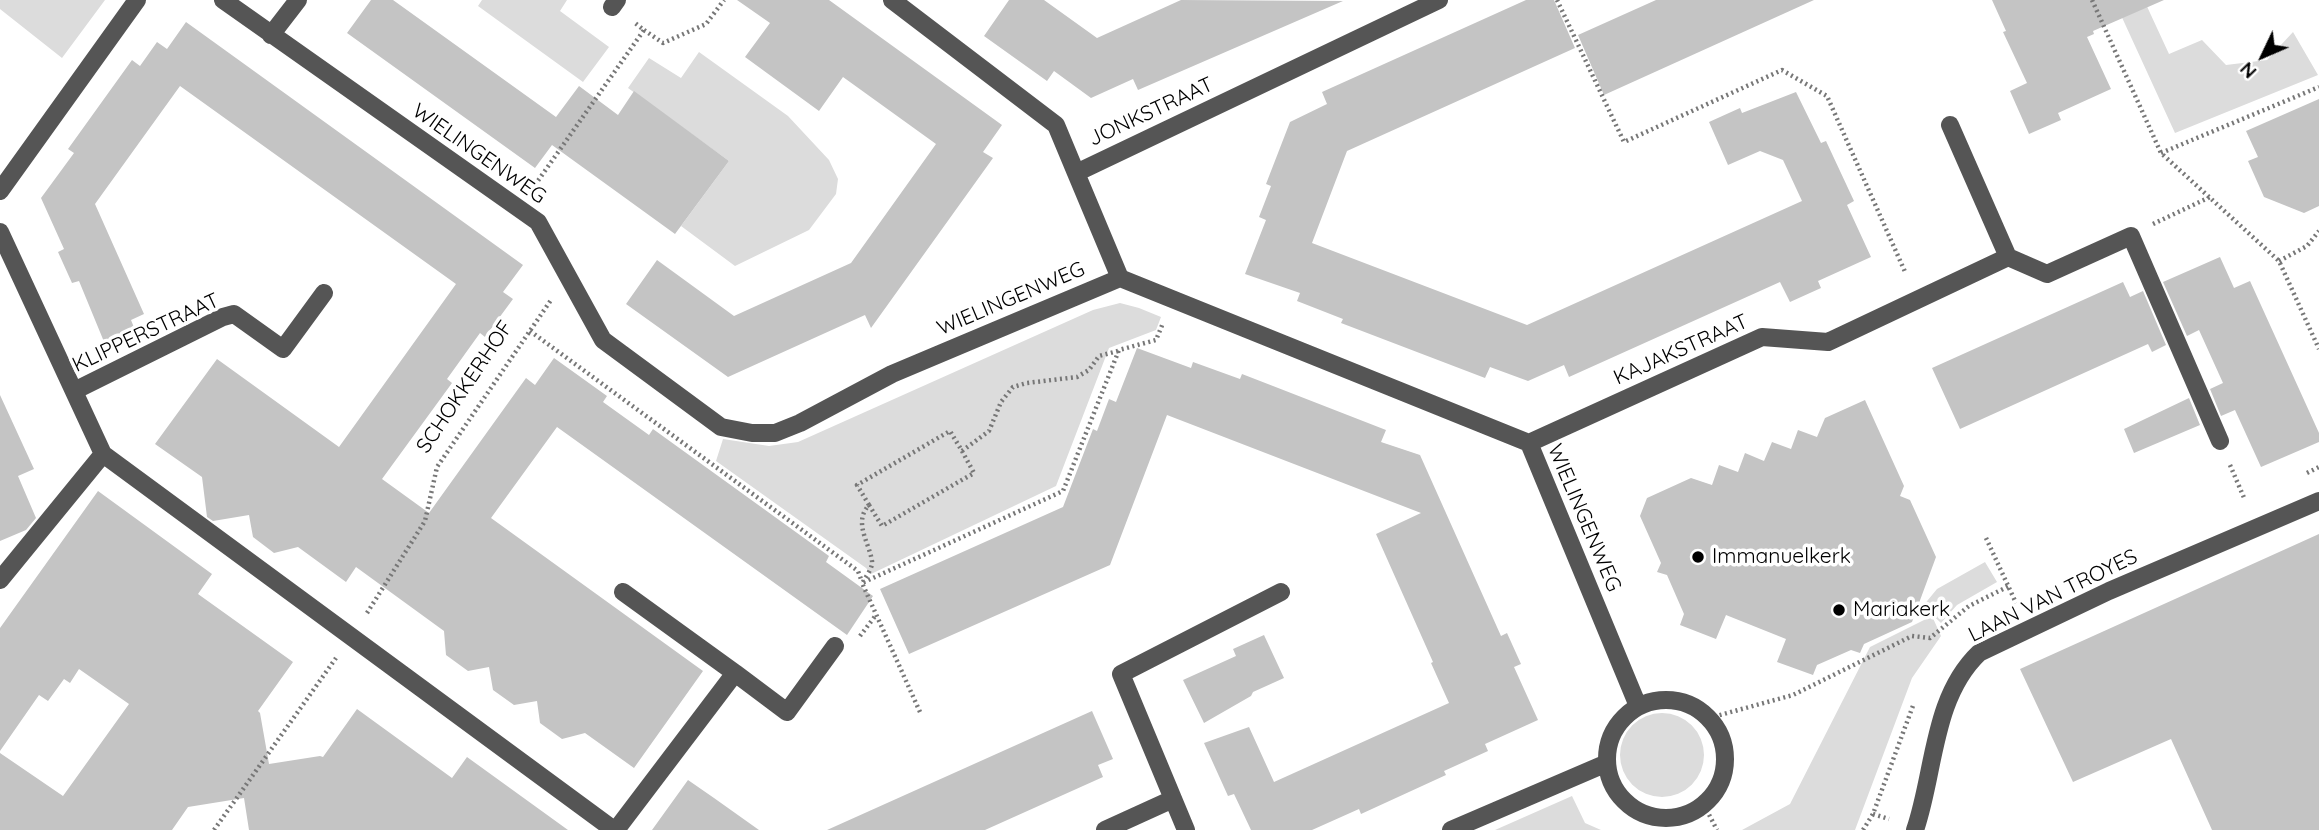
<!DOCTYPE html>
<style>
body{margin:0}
#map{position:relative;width:2319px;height:830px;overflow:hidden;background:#fff;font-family:Quicksand,sans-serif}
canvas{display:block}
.north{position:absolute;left:2228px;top:21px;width:70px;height:70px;-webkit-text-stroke:5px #fff;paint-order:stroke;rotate:226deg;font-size:19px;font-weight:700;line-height:28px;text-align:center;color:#000}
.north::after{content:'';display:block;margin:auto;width:24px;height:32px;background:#000;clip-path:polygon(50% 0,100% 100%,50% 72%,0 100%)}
</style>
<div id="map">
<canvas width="2319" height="830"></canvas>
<div class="north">N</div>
</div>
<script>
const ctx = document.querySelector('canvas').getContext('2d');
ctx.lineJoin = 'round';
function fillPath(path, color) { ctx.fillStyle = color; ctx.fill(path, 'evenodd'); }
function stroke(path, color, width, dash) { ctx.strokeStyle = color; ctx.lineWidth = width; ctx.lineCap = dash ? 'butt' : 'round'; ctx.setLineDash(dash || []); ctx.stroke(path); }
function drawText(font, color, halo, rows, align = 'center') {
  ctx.font = font + ' Quicksand,sans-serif'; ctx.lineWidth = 7; ctx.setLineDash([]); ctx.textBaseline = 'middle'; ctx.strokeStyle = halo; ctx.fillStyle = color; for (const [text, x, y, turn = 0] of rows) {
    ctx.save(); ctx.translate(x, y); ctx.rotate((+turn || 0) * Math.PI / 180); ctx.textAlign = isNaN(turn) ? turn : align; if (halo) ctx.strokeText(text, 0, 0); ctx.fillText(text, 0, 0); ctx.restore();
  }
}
const green = new Path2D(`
 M0 0H105L62 58 0 9Z
 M482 0H567L560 11 609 47 583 82 478 6Z
 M2114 0H2144L2169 54 2202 40 2226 65 2267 60 2293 32 2318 75 2175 133Z
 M699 52 788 116 829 160 838 179 836 194 809 230 735 266 681 226 729 161 628 88 649 58 681 78Z
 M1120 303 1139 308 1161 317 1156 330 1109 348 1056 486 871 574 866 568 716 461 723 439 769 446 798 442 1093 310Z
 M1985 562 1997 582 1957 605 1941 623 1923 606 1937 589Z
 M1932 616 1941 636 1912 678 1855 830H1742L1790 804 1870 647Z
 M1620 755a42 42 0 1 1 84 0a42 42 0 1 1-84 0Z
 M1572 796 1585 823 1601 830H1495Z`);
const building = new Path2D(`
 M371 0H393L556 117 579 86 618 115 634 91 729 161 675 234 552 145 535 168 347 33Z
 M737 0H829L1002 125 983 152 993 158 871 328 865 315 728 377 626 304 657 260 734 316 851 263 936 144 843 77 819 111 745 57 770 23Z
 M1009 0H1044L1097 38 1181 0 1343 1 1138 90 1133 79 1091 98 1054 71 1047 81 984 36Z
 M1526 0H1554L1575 48 1347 151 1312 243 1527 325 1802 201 1783 160 1760 151 1728 165 1709 122 1740 108 1742 113 1796 92 1821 143 1826 141 1854 201 1847 205 1871 257 1818 281 1821 288 1790 302 1780 282 1569 377 1564 365 1528 381 1490 367 1485 378 1341 323 1343 319 1297 301 1300 293 1245 274 1266 220 1259 217 1271 186 1266 184 1290 122 1327 104 1322 92Z
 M1656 0H1814L1604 95 1578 35Z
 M1992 0H2164L2093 31 2094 34 2087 37 2111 89 2058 113 2061 120 2029 134 2010 91 2027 83 2003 32 2006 31Z
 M186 22 523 265 503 292 513 299 485 337 480 333 447 379 452 383 382 479 429 513 526 378 535 385 554 358 607 396 603 402 649 435 653 429 829 556 826 562 873 596 847 635 557 427 491 518 703 671 634 768 585 733 562 739 540 723 537 701 514 705 493 690 489 667 468 671 446 655 444 631 356 567 346 582 298 547 274 553 253 537 249 515 213 521 207 517 202 477 155 444 217 359 339 447 456 284 180 86 95 204 144 314 131 320 137 335 107 349 79 281 72 283 58 252 64 249 41 198 74 153 68 149 132 60 140 66 157 42 167 49Z
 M2319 99V206L2304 213 2264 197 2248 161 2258 157 2246 131Z
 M2220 257 2234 288 2250 281 2319 433V442L2261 467 2235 410 2221 416 2210 389 2223 383 2199 330 2187 336 2163 282Z
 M2123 282 2130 297 2143 291 2166 345 2152 352 2148 344 1960 429 1932 368Z
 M1137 348 1191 368 1193 362 1240 379 1242 374 1273 386 1386 430 1381 442 1420 455 1501 636 1507 633 1521 664 1514 667 1538 720 1485 744 1488 751 1444 771 1446 775 1361 814 1359 809 1312 830H1251L1234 794 1228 796 1204 743 1249 727 1274 782 1449 703 1431 663 1433 662 1376 534 1421 513 1167 415 1110 565 909 654 880 589 1063 507 1093 429 1097 431 1109 399 1116 402Z
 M0 395 34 469 18 476 36 518 26 530 0 541Z
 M2189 398 2200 425 2134 453 2124 429Z
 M1865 400 1904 486 1900 496 1910 500 1936 557 1912 622 1864 644 1860 653 1851 650 1817 665 1813 675 1777 662 1786 639 1726 615 1716 639 1680 625 1684 614 1667 575 1657 572 1661 563 1640 516 1647 498 1691 478 1712 485 1719 465 1738 472 1745 453 1764 461 1772 442 1791 449 1798 430 1817 437 1825 418Z
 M98 491 212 574 198 594 293 662 258 711 260 713 269 764 320 756 323 757 357 709 452 778 467 757 568 830H249L244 798 188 807 172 830H0V753L63 796 129 704 79 669 70 683 64 679 48 701 39 695 0 751V628Z
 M2319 534V830H2212L2171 739 2073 782 2020 669Z
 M1264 635 1284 678 1253 692 1251 696 1204 723 1183 680 1236 656 1233 649Z
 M1092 711 1113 759 1098 765 1103 777 985 830H827Z
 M688 780 714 798 759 830H652Z`);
const path = new Path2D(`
 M1557 0 1624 142 1782 70 1827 96 1906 274
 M2092 0 2161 153 2279 261 2319 349
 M644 30 663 43 706 24 724 0
 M2161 153 2319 87
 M535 185 644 30 635 23
 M2153 224 2210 197
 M2279 261 2307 246 2319 231
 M530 331 858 571 862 582
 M2230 465 2245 500
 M2307 473 2319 467
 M869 505 882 526 974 473 962 451
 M1986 538 2016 603
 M863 582C866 576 873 568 872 561 869 542 853 522 869 505L857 485 950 431 962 451 989 431 1001 402 1013 387 1027 383 1077 377 1089 370 1099 356 1118 351
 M367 613 425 521 437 467 551 300
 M860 636 876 615
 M920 712 862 583 1063 491 1119 350 1156 340 1163 323
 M1709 718 1793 695 1912 636 1930 638 1969 606 2009 586
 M1704 805 1717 830
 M1873 814 1889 819
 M214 830 336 658
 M1863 830 1873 814 1914 703`);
const minor = new Path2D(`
 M223 0 538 222 603 340 721 427 752 433H775L800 423 892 374 1120 278
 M892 0 1056 125 1076 173 1439 0
 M612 7 617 0
 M271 35 298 0
 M1950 125 2008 257 2047 274 2131 236 2220 441
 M1076 173 1120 278 1529 443 1638 706
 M0 191 137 0
 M0 232 103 454 0 580
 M74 391 223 317 234 314 283 349 324 293
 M1529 443 1762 337 1828 342 2008 257
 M103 454 614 830
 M735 673 787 712 835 646
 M1607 759a59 59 0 1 1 118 0a59 59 0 1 1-118 0Z
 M616 830 735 673 623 592
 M1105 830 1173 799
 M1186 830 1121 674 1281 592
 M1451 830 1607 763
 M1915 830C1935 772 1932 698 1979 653L2109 591 2319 501`);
const markers = [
 [1698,557,7,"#000"],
 [1839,610,7,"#000"]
];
const streetNames = [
 ["JONKSTRAAT",1151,112,-25],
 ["WIELINGENWEG",479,154,35],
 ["WIELINGENWEG",1011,299,-23],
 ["KLIPPERSTRAAT",146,333,-25],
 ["KAJAKSTRAAT",1681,350,-24],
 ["SCHOKKERHOF",465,387,-56],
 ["WIELINGENWEG",1584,518,67],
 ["LAAN VAN TROYES",2053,596,-26]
];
const poiNames = [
 ["Immanuelkerk",1712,557],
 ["Mariakerk",1853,610]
];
fillPath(green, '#dcdcdc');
fillPath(building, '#c4c4c4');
stroke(path, '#777', 4.5, [2, 3.5]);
stroke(minor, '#555', 18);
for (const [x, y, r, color] of markers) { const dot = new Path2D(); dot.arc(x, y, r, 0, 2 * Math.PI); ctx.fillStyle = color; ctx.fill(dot); stroke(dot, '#fff', 2.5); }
drawText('21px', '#000', '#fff', streetNames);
drawText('21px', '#000', '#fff', poiNames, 'left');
</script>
